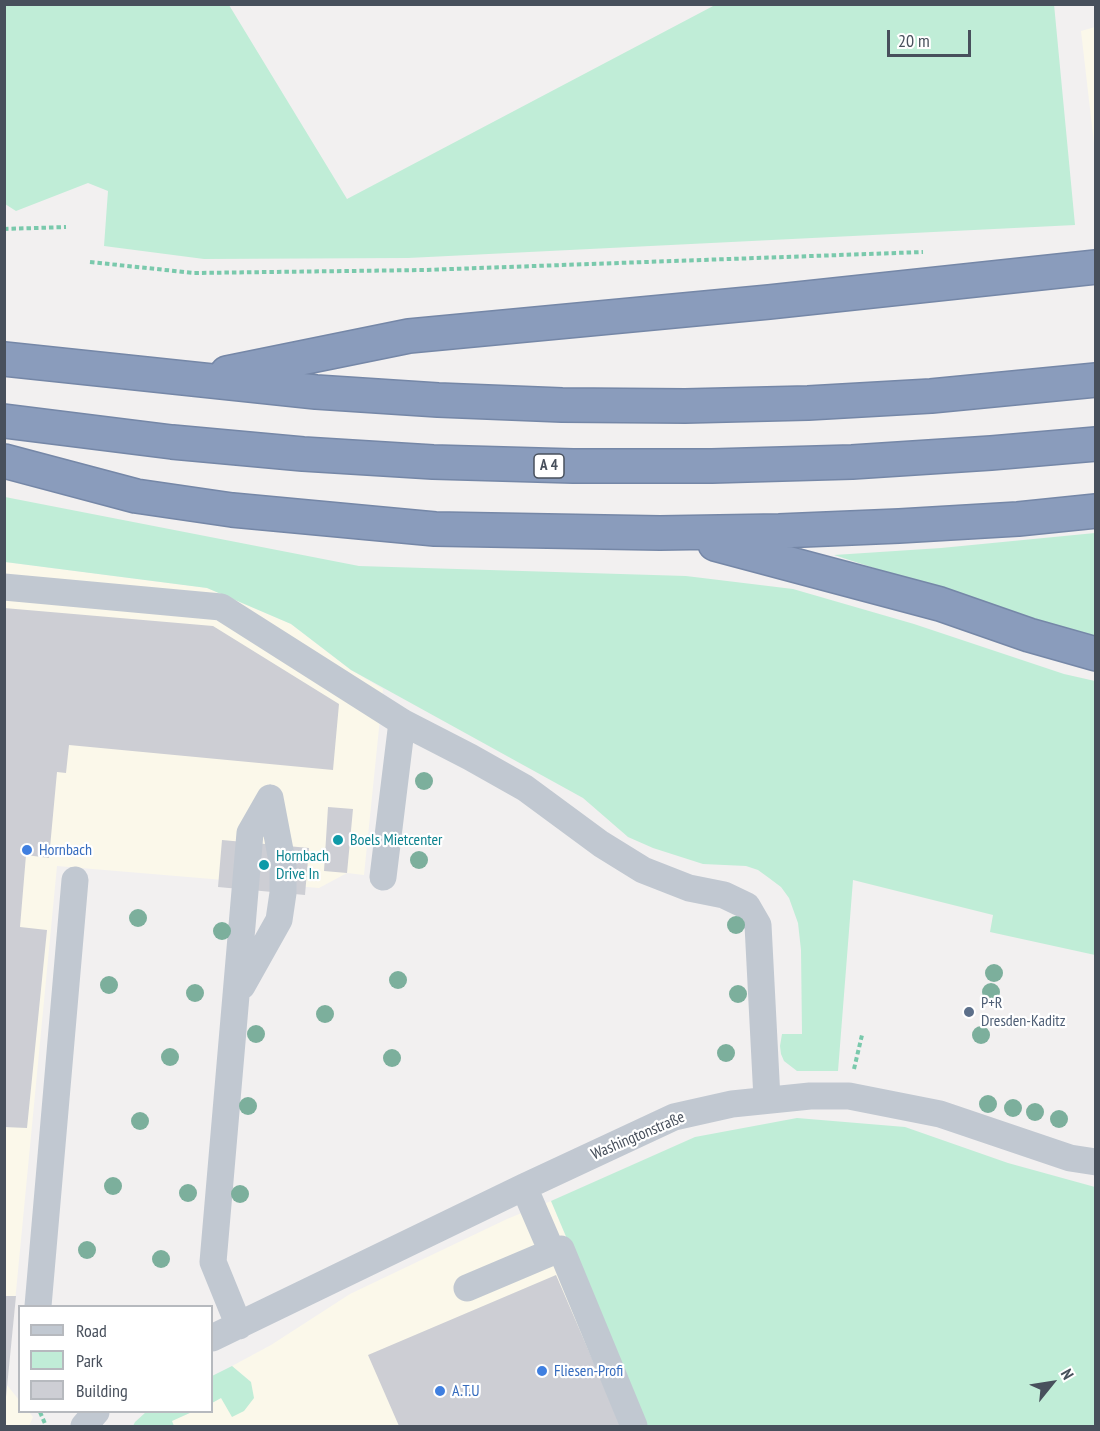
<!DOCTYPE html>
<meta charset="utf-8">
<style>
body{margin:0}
#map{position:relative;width:1100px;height:1431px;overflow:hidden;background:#f2f0f0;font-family:"PT Sans Narrow",sans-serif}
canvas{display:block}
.frame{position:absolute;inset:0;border:6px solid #48505c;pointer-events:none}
.legend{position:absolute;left:18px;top:1305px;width:195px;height:108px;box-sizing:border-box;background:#fff;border:2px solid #b6b9be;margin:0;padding:8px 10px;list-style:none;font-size:18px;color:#48505c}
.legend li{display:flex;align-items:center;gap:12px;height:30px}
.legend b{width:30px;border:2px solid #b6b9be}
.north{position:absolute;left:1022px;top:1353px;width:60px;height:60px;-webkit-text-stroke:4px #fff;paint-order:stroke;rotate:60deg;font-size:16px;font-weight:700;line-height:24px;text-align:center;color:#48505c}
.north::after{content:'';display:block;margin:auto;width:21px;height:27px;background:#48505c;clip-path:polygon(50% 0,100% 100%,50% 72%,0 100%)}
.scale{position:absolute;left:887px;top:30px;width:84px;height:27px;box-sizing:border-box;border:3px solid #48505c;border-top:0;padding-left:8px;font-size:18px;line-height:21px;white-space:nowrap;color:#48505c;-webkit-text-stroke:4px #fff;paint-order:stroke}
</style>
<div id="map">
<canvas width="1100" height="1431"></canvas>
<div class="frame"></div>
<ul class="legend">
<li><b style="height:8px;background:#c1c8d1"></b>Road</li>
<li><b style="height:16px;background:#c0edd7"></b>Park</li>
<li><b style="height:16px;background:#cdced4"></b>Building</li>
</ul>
<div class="north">N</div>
<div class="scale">20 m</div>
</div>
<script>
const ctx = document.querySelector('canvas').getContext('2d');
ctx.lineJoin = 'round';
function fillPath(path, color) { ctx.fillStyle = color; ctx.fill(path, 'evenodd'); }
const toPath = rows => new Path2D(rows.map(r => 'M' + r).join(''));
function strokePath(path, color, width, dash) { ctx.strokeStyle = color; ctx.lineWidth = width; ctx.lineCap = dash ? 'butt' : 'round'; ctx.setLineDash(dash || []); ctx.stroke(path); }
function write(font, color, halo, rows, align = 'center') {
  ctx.font = font + ' "PT Sans Narrow",sans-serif'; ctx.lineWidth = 4.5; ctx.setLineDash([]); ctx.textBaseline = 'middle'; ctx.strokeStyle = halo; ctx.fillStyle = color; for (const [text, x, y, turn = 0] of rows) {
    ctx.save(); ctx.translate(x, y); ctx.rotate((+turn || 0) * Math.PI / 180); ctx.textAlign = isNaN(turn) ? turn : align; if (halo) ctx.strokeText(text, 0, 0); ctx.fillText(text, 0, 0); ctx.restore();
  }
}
const commercial = toPath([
 [1095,27,1096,27,1095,152,1081,31],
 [5,562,207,588,291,624,351,670,383,689,364,875,347,873,319,888,57,866,7,1385,19,1400,20,1412,29,1412,33,1417,29,1426,5,1426],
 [551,1201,646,1426,174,1426,171,1421,192,1412,212,1412,212,1403,251,1382,232,1366,271,1345,350,1294,507,1219]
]);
const green = toPath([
 [1054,4,1075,225,408,258,204,259,104,246,108,191,88,183,16,211,5,204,5,5,229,5,347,199,715,5],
 [5,497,359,566,686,576,793,589,914,624,1064,674,1095,681,1095,955,990,932,993,915,853,880,838,1071,797,1071,784,1061,781,1054,780,1046,782,1034,802,1034,801,950,798,923,789,898,781,887,769,878,758,870,746,866,703,864,653,848,628,837,583,798,351,670,291,624,207,588,5,562],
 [1095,533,1095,637,1070,632,834,555,941,548],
 [797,1118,905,1127,1008,1163,1095,1187,1095,1426,646,1426,551,1201,695,1137],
 [232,1366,251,1382,254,1398,244,1411,232,1417,221,1398,212,1403,212,1376],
 [146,1412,192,1412,172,1421,174,1426,133,1426,135,1422]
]);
const building = toPath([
 [4,608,213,626,339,704,333,770,69,745,66,773,57,772,49,858,26,855,20,927,47,930,27,1128,4,1127],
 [328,807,353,809,347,873,324,871],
 [222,840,309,848,305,895,218,887],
 [556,1275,621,1426,399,1426,368,1355],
 [4,1296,16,1296,6,1397,4,1396]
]);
const path = toPath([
 [4,229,66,227],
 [90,262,194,273,424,270,923,252],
 [854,1069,862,1035],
 [40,1412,46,1426]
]);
const minor = toPath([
 [4,587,221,607,402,722,470,757,525,788,601,844,643,870,689,888,724,895,747,906,758,925,767,1099],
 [383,877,402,722],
 [242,986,279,920,283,893,283,866,270,798],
 [552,1252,561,1249,634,1426],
 [467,1288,552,1252,524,1187],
 [38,1306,75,880],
 [239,1326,213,1262,250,833,270,798],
 [212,1338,524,1187,674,1117,732,1104,810,1096,849,1096,940,1114,1070,1158,1096,1162],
 [84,1426,96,1412]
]);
const highway = toPath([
 [4,359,316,392,438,400,562,405,685,406,808,403,931,396,1096,380],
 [227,373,409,336,769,302,1096,267],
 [4,421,172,442,303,454,433,462,573,466,712,466,852,462,991,453,1096,444],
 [4,461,136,496,232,510,435,529,660,533,779,531,899,526,1018,519,1096,511],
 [715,544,940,604,1029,635,1096,654]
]);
const trees = [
 [424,781],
 [419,860],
 [138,918],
 [736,925],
 [222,931],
 [994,973],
 [398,980],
 [109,985],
 [991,992],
 [195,993],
 [738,994],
 [325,1014],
 [256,1034],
 [981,1035],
 [726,1053],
 [170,1057],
 [392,1058],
 [988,1104],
 [248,1106],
 [1013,1108],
 [1035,1112],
 [1059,1119],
 [140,1121],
 [113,1186],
 [188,1193],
 [240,1194],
 [87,1250],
 [161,1259]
];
const markers = [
 [338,840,6,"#0f9aa8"],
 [27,850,6,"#3f7fe0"],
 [264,865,6,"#0f9aa8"],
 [969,1012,6,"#5c6f8a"],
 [542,1371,6,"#3f7fe0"],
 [440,1391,6,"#3f7fe0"]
];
const shields = [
 [549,466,30]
];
const shieldNames = [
 ["A 4",549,466]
];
const cultureNames = [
 ["Boels Mietcenter",350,840],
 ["Hornbach",276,856],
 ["Drive In",276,874]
];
const shopNames = [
 ["Hornbach",39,850],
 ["Fliesen-Profi",554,1371],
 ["A.T.U",452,1391]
];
const serviceNames = [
 ["P+R",981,1003],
 ["Dresden-Kaditz",981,1021]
];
const streetNames = [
 ["Washingtonstraße",638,1136,-23]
];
fillPath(commercial, '#fbf8ea');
fillPath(green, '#c0edd7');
fillPath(building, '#cdced4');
strokePath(highway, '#7587a7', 36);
strokePath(path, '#7ac9ac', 4, [4.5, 3]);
strokePath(minor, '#c1c8d1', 27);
strokePath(highway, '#8a9cbc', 33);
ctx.fillStyle = '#7caf9c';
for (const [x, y] of trees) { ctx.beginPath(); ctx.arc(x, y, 9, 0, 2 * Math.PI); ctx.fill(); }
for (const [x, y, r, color] of markers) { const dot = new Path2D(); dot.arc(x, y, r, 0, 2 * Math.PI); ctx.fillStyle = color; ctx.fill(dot); strokePath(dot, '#fff', 2); }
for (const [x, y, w] of shields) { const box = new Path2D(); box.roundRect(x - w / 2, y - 12, w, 24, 4.5); ctx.fillStyle = '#fff'; ctx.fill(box); strokePath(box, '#48505c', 1.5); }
write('bold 15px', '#48505c', null, shieldNames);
write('16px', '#0d838f', '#fff', cultureNames, 'left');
write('16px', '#366cbe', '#fff', shopNames, 'left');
write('16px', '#4e5e75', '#fff', serviceNames, 'left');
write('16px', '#48505c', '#fff', streetNames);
</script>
